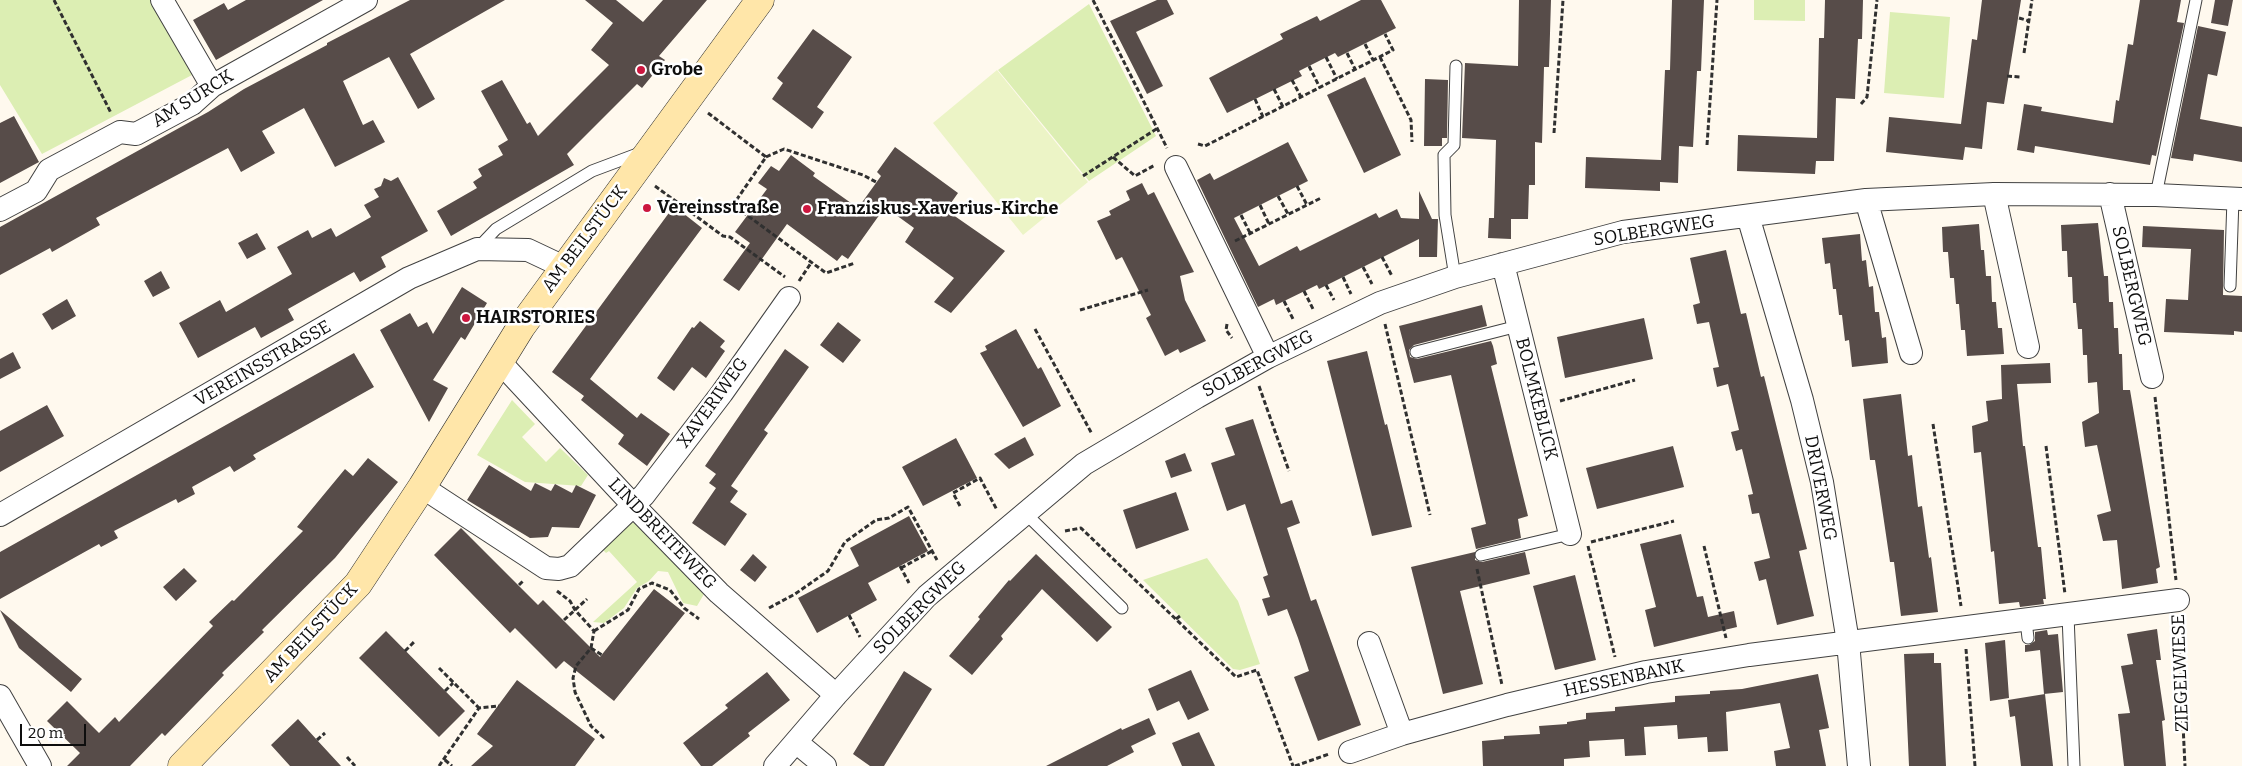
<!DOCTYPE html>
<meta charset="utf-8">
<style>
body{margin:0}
#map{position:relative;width:2242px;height:766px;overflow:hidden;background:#fff9ee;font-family:Bitter,serif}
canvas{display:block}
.scale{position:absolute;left:20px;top:724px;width:66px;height:22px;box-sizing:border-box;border:2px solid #0e0e0e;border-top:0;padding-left:6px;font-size:15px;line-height:18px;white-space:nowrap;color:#0e0e0e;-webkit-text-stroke:4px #fff;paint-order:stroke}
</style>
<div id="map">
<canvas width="2242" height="766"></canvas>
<div class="scale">20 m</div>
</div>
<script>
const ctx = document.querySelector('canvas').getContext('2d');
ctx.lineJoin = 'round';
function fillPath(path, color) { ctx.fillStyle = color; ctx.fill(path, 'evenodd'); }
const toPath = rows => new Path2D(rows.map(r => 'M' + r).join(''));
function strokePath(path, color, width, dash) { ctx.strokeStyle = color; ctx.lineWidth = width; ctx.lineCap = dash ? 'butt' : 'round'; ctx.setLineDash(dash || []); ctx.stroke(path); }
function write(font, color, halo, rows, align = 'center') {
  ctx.font = font + ' Bitter,serif'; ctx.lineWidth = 5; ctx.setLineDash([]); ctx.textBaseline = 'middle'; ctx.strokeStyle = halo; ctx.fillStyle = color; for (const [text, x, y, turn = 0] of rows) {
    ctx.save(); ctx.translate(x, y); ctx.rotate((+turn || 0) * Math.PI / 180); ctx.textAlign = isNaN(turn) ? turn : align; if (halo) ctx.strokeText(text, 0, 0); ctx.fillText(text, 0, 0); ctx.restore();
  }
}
const green = toPath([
 [0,0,155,0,192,75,42,154,0,85],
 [1754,0,1805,0,1805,21,1754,20],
 [1089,4,1156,136,1089,181,998,70],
 [1890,12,1950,17,1944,98,1884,93],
 [512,400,535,424,522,437,546,462,560,448,588,475,581,486,525,482,477,455],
 [631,523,635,523,704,594,697,606,683,603,668,572,658,571,649,581,637,588,624,608,604,623,593,622,637,582,609,551,606,553,602,549],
 [1207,558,1238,601,1260,664,1240,670,1233,669,1143,580]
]);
const pitch = toPath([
 [997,70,1088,182,1023,235,933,123]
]);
const building = toPath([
 [246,0,323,0,216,60,193,20,224,3,228,10],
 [410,0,505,0,410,54,435,99,418,109,389,57,343,81,363,125,373,120,385,142,335,167,304,108,262,131,275,153,241,172,228,148,96,218,100,225,52,252,50,248,0,275,0,227,208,112,244,89,327,45,327,43],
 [585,0,616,0,643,22,663,0,707,0,659,56,665,60,642,88,637,84,567,154,574,165,451,236,437,211,477,188,473,182,482,176,478,169,503,155,498,146,508,140,481,91,502,80,527,124,530,122,538,136,609,65,591,50,613,23],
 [1157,0,1167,0,1174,14,1136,32,1163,86,1147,94,1110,21],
 [1361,0,1381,0,1396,28,1338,57,1335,53,1299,71,1302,76,1227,113,1209,78,1283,39,1280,34,1317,16,1320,21],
 [1519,0,1551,0,1549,67,1544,67,1542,143,1535,142,1535,185,1529,185,1528,219,1511,219,1511,239,1488,238,1489,218,1494,218,1496,140,1462,138,1465,63,1518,66],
 [1672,0,1704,0,1701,71,1697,71,1693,147,1679,146,1678,183,1660,182,1660,191,1585,188,1586,157,1661,160,1665,70,1670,70],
 [1825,0,1863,0,1862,39,1858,39,1855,99,1836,98,1834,161,1816,161,1815,174,1737,171,1738,135,1817,138,1819,38,1824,38],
 [1982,0,2021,0,2004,104,1987,102,1982,149,1965,147,1963,160,1886,152,1889,117,1961,124,1972,39,1977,40],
 [2140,0,2181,0,2177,22,2184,23,2156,156,2152,155,2150,165,2035,146,2034,153,2017,150,2024,104,2042,107,2041,111,2113,123,2116,100,2119,101,2128,44,2133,45],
 [2215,0,2233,0,2228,26,2211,23],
 [2198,26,2226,32,2217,76,2208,74,2200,119,2242,127,2242,162,2194,154,2193,161,2171,158],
 [813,29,852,57,817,107,824,112,812,129,772,99,783,83,777,78],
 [1365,77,1401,155,1364,173,1327,95],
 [1425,79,1448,80,1447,138,1442,138,1442,146,1424,146],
 [14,116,39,162,0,183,0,123],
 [1288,142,1308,181,1234,218,1259,266,1297,246,1300,251,1376,213,1379,218,1397,209,1401,218,1419,219,1419,191,1432,219,1438,219,1437,257,1419,257,1419,239,1319,289,1317,285,1276,305,1274,299,1258,307,1197,180,1210,173,1214,180],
 [895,147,958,193,946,210,1005,251,951,313,934,302,954,278,905,242,914,228,885,207,848,259,842,255,837,261,787,224,739,291,723,280,750,243,735,232,767,189,758,183,771,166,779,171,791,155,815,173,813,176,858,208,881,176,877,172],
 [398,177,428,231,381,257,386,267,360,282,354,272,288,309,294,320,261,338,255,327,198,358,179,323,220,300,226,312,292,274,277,247,308,230,312,238,331,228,336,237,371,217,364,205,379,197,374,189,381,186,384,178,391,181],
 [1142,183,1148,195,1154,192,1194,272,1180,276,1185,300,1206,341,1180,353,1178,349,1165,356,1146,318,1151,315,1122,257,1116,260,1097,221,1111,215,1109,211,1130,200,1126,191],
 [674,206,702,228,590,379,637,418,641,413,670,434,647,466,618,444,624,435,581,400,584,396,552,372],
 [2098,223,2104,276,2108,276,2109,302,2113,302,2114,328,2118,328,2119,354,2122,354,2123,390,2130,390,2160,567,2156,569,2158,583,2122,589,2117,540,2103,541,2097,515,2111,511,2097,445,2085,447,2082,422,2099,413,2097,382,2088,383,2087,355,2083,355,2082,329,2078,329,2076,303,2073,303,2072,277,2068,277,2067,251,2062,251,2061,225],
 [1979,224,1981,250,1984,250,1986,276,1991,276,1992,302,1996,302,1998,328,2002,328,2004,354,1967,356,1965,330,1961,330,1959,304,1956,304,1954,278,1950,278,1948,252,1943,252,1942,227],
 [2143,226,2224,230,2223,295,2242,296,2242,332,2234,331,2234,335,2164,332,2166,299,2188,300,2191,249,2142,247],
 [257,233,266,249,247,259,238,243],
 [1860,234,1862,261,1866,260,1869,287,1873,286,1875,312,1879,312,1882,338,1886,337,1888,363,1852,367,1849,340,1845,341,1842,315,1839,315,1836,289,1833,289,1830,263,1825,264,1822,238],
 [1726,250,1741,314,1746,313,1761,377,1764,376,1807,549,1799,551,1814,616,1777,625,1766,579,1759,581,1754,562,1770,558,1759,513,1752,514,1748,495,1753,494,1742,449,1736,451,1731,432,1739,430,1728,384,1717,387,1713,368,1719,367,1709,322,1697,324,1693,305,1700,303,1690,258],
 [161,271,170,288,153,297,144,281],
 [462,287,487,303,465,340,461,337,433,380,448,388,429,422,380,330,410,313,418,327,427,322,433,334],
 [67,299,76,316,52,330,42,314],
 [1482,305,1487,326,1414,345,1409,350,1410,357,1417,359,1491,341,1493,346,1497,364,1491,366,1528,516,1518,519,1521,538,1476,549,1471,528,1486,524,1451,375,1414,383,1399,326],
 [1644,318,1653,359,1565,378,1557,337],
 [700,321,725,341,720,347,725,351,706,378,692,367,674,391,657,378,692,327,694,328],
 [838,322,861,340,843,363,820,345],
 [1016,329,1038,369,1041,367,1061,406,1023,427,980,353,987,350,985,346],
 [785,349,809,367,764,430,768,433,731,486,738,491,730,502,747,514,725,546,692,523,716,488,709,483,716,474,705,466],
 [1367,351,1385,425,1387,424,1412,527,1372,536,1327,361],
 [13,352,21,368,0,379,0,359],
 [354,353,374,387,253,455,256,459,234,472,230,466,192,487,195,494,178,503,176,499,114,531,118,538,101,547,99,544,0,599,0,552],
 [2050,363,2051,383,2017,384,2023,446,2025,446,2038,547,2041,547,2046,599,2043,599,2044,604,2020,607,2019,602,1999,604,1994,551,1991,552,1981,452,1974,453,1972,426,1988,421,1986,401,2002,399,2001,365],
 [1901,394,1908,456,1912,455,1918,507,1922,506,1929,558,1931,557,1938,612,1901,616,1894,562,1890,562,1875,460,1870,460,1863,399],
 [47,405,64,436,0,472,0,431],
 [1253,419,1281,504,1292,500,1300,523,1287,528,1311,601,1316,599,1361,725,1318,741,1294,677,1309,671,1298,638,1287,609,1268,616,1262,599,1270,597,1263,577,1268,575,1245,504,1227,511,1211,463,1235,455,1225,428],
 [1025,437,1034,455,1009,469,994,454],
 [956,438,977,478,923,506,902,467],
 [1673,446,1684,487,1597,509,1586,468],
 [1185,453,1192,471,1171,478,1165,461],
 [368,458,398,482,335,558,262,630,264,632,222,673,224,675,165,736,162,733,130,766,67,766,80,753,47,721,67,701,99,733,115,717,119,722,213,626,209,622,232,600,234,601,303,531,297,527,345,469,353,476],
 [489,465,531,491,535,483,551,491,555,484,572,493,576,485,596,495,579,528,552,527,548,537,530,538,467,500],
 [1176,492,1189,530,1136,549,1123,510],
 [909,516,928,551,868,583,877,600,817,633,798,598,859,566,850,548],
 [461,528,538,605,543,600,600,657,654,589,685,613,614,701,564,661,556,669,515,628,510,633,434,555],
 [1681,534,1697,597,1703,596,1708,617,1734,611,1737,627,1654,647,1645,610,1656,607,1640,544],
 [1475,552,1475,560,1482,562,1525,552,1530,574,1460,591,1483,684,1443,694,1411,567],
 [753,554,767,567,755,582,740,570],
 [1036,554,1112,627,1097,642,1042,589,1001,636,1003,639,972,675,949,656,980,619,978,617,1009,580,1010,581],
 [184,568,197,581,176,601,163,587],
 [1575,575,1596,660,1555,670,1533,586],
 [0,610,82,679,71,692,19,648],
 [2157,629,2161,660,2156,660,2165,720,2162,721,2166,766,2124,766,2118,714,2130,713,2121,666,2133,664,2127,634],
 [2047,630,2048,635,2058,634,2063,692,2044,694,2040,650,2025,652,2025,645,2029,645,2035,641,2035,632],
 [386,631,465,711,439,737,359,658],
 [2005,640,2009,698,1990,701,1985,643],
 [1934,653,1934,663,1941,663,1946,766,1909,766,1904,654],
 [1191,670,1209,710,1188,720,1179,701,1157,711,1148,689],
 [904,671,932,689,884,766,870,766,853,754],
 [767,672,790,700,748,733,750,736,712,766,701,766,683,743,728,708,725,705],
 [1818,674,1829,728,1819,730,1826,766,1776,766,1774,751,1790,748,1780,703,1726,712,1728,751,1708,752,1707,737,1678,739,1677,725,1644,727,1646,755,1625,756,1624,739,1589,741,1590,757,1564,759,1564,766,1483,766,1482,741,1504,739,1504,736,1540,734,1539,726,1567,724,1567,722,1586,719,1586,713,1615,711,1615,707,1675,702,1675,696,1710,694,1710,691,1742,689],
 [517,680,595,739,575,766,471,766,493,746,477,734],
 [2045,694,2053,766,2021,766,2015,716,2010,717,2008,700],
 [1149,718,1156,734,1131,746,1134,752,1107,766,1046,766,1121,728,1122,730],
 [298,719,317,740,341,766,290,766,271,745],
 [1199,732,1215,766,1182,766,1172,743]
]);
const path = toPath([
 [54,0,111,113],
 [1093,0,1167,148],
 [2019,18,2029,21],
 [1365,44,1373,60],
 [1347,53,1355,69],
 [2024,53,2032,0],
 [1326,57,1337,79],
 [1380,57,1411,120,1412,142],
 [1309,66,1320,88],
 [2007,76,2020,77],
 [1292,80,1301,97],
 [1274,89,1283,107],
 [1255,99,1263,117],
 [1861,104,1867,97,1877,0],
 [708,113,766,157,733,205,826,273,855,263],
 [1554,133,1563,0],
 [1198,144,1205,146,1393,50,1385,34],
 [1707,145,1717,0],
 [766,157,784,149,863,175,876,182],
 [1113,157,1135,176,1155,165],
 [1083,176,1158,128],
 [655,186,723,236,730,237,785,277],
 [1297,186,1307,205],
 [1278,196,1288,214],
 [1260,205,1269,224],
 [1241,215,1250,233],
 [1235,241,1321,198],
 [1382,257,1392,276],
 [1363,267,1372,284],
 [1343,277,1351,294],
 [799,281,811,263],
 [1326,285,1334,300],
 [1304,291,1314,311],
 [1284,301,1294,321],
 [1080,310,1148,290],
 [1227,324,1226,330,1232,338],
 [1385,324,1430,515],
 [1035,329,1092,434],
 [1259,386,1289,471],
 [2155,397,2176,580],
 [1560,401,1635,380],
 [1933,424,1961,606],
 [2046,446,2065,594],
 [960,506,953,493,980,478,997,510],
 [1065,531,1081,528,1236,677,1257,670,1293,766],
 [1591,542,1674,521],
 [1588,546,1615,657],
 [1704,546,1726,638],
 [900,566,909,583],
 [901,568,932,551],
 [1477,569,1502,685],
 [519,585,524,580],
 [557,591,570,601,575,610,594,631,591,648,576,666,573,678,575,692,591,726,605,739],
 [769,608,795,594,828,571,845,542,876,520,889,518,908,507,937,560],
 [849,615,860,637],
 [1176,619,1180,616],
 [564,620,587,599],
 [2178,621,2185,766],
 [594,631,628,610,639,589,652,583,670,590,684,608,699,619],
 [591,648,602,655],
 [1966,649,1975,766],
 [405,651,414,642],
 [439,668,479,708],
 [445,691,453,683],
 [317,740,325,733],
 [347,757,355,766],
 [445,760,452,766],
 [439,766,479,708,499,706],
 [1295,766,1329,754]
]);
const lane = toPath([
 [2156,195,2196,0],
 [478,248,496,229,592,171,640,153],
 [1455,277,1445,215,1444,155,1454,145,1456,66],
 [2230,286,2233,199],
 [1416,352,1518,326],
 [1024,512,1122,608],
 [1481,555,1570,534],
 [2068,615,2074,766],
 [2026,621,2028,638]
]);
const street = toPath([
 [162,0,212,86],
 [1176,167,1268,357],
 [1994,194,2028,347],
 [2110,194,2152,377],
 [1866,200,1911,353],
 [0,210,36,191,49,170,120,132,136,134,192,104,212,86,366,0],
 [1748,216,1802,400,1822,482,1848,642,1859,766],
 [1503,264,1570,534],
 [499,361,633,505,719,593,836,695],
 [422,487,546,568,559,569,570,566,644,495,722,393,789,298],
 [0,515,409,278,477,249,528,250,564,267],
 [1369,643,1402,734],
 [0,696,40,766],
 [796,742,825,766],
 [1350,752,1402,734,1507,705,1646,672,1749,655,2178,600],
 [775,766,836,695,927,596,1084,464,1197,397,1268,357,1380,303,1455,277,1623,232,1866,200,1994,194,2156,195,2242,199]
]);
const secondary = toPath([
 [182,766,358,584,422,487,521,327,760,0]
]);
const markers = [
 [641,70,5,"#cc173f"],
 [647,208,5,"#cc173f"],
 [807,209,5,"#cc173f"],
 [466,318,5,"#cc173f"]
];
const poiNames = [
 ["Grobe",651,70],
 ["Vereinsstraße",657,208],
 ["Franziskus-Xaverius-Kirche",817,209],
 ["HAIRSTORIES",476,318]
];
const streetNames = [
 ["AM SURCK",193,99,-32],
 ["SOLBERGWEG",1654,231,-9],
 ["AM BEILSTÜCK",585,239,-53],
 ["SOLBERGWEG",2131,286,77],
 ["VEREINSSTRASSE",263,364,-30],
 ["SOLBERGWEG",1258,364,-28],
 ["BOLMKEBLICK",1536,399,76],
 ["XAVERIWEG",713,403,-54],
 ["DRIVERWEG",1820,488,79],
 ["LINDBREITEWEG",662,534,46],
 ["SOLBERGWEG",920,608,-45],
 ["AM BEILSTÜCK",311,633,-47],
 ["ZIEGELWIESE",2181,673,-92],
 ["HESSENBANK",1624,679,-12]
];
fillPath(green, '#dceeb3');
fillPath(pitch, '#ecf4c6');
fillPath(building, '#574c49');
strokePath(lane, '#414141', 13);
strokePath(street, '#414141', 24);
strokePath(secondary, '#303030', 29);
strokePath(path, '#303030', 3, [5, 2.5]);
strokePath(lane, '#fff', 11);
strokePath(street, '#fff', 22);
strokePath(secondary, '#ffe6a9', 28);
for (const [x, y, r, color] of markers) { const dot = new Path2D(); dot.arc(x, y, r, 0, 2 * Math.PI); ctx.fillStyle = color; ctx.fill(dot); strokePath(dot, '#fff', 2); }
write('bold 18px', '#0e0e0e', '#fff', poiNames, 'left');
write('18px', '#0e0e0e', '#fff', streetNames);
</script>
